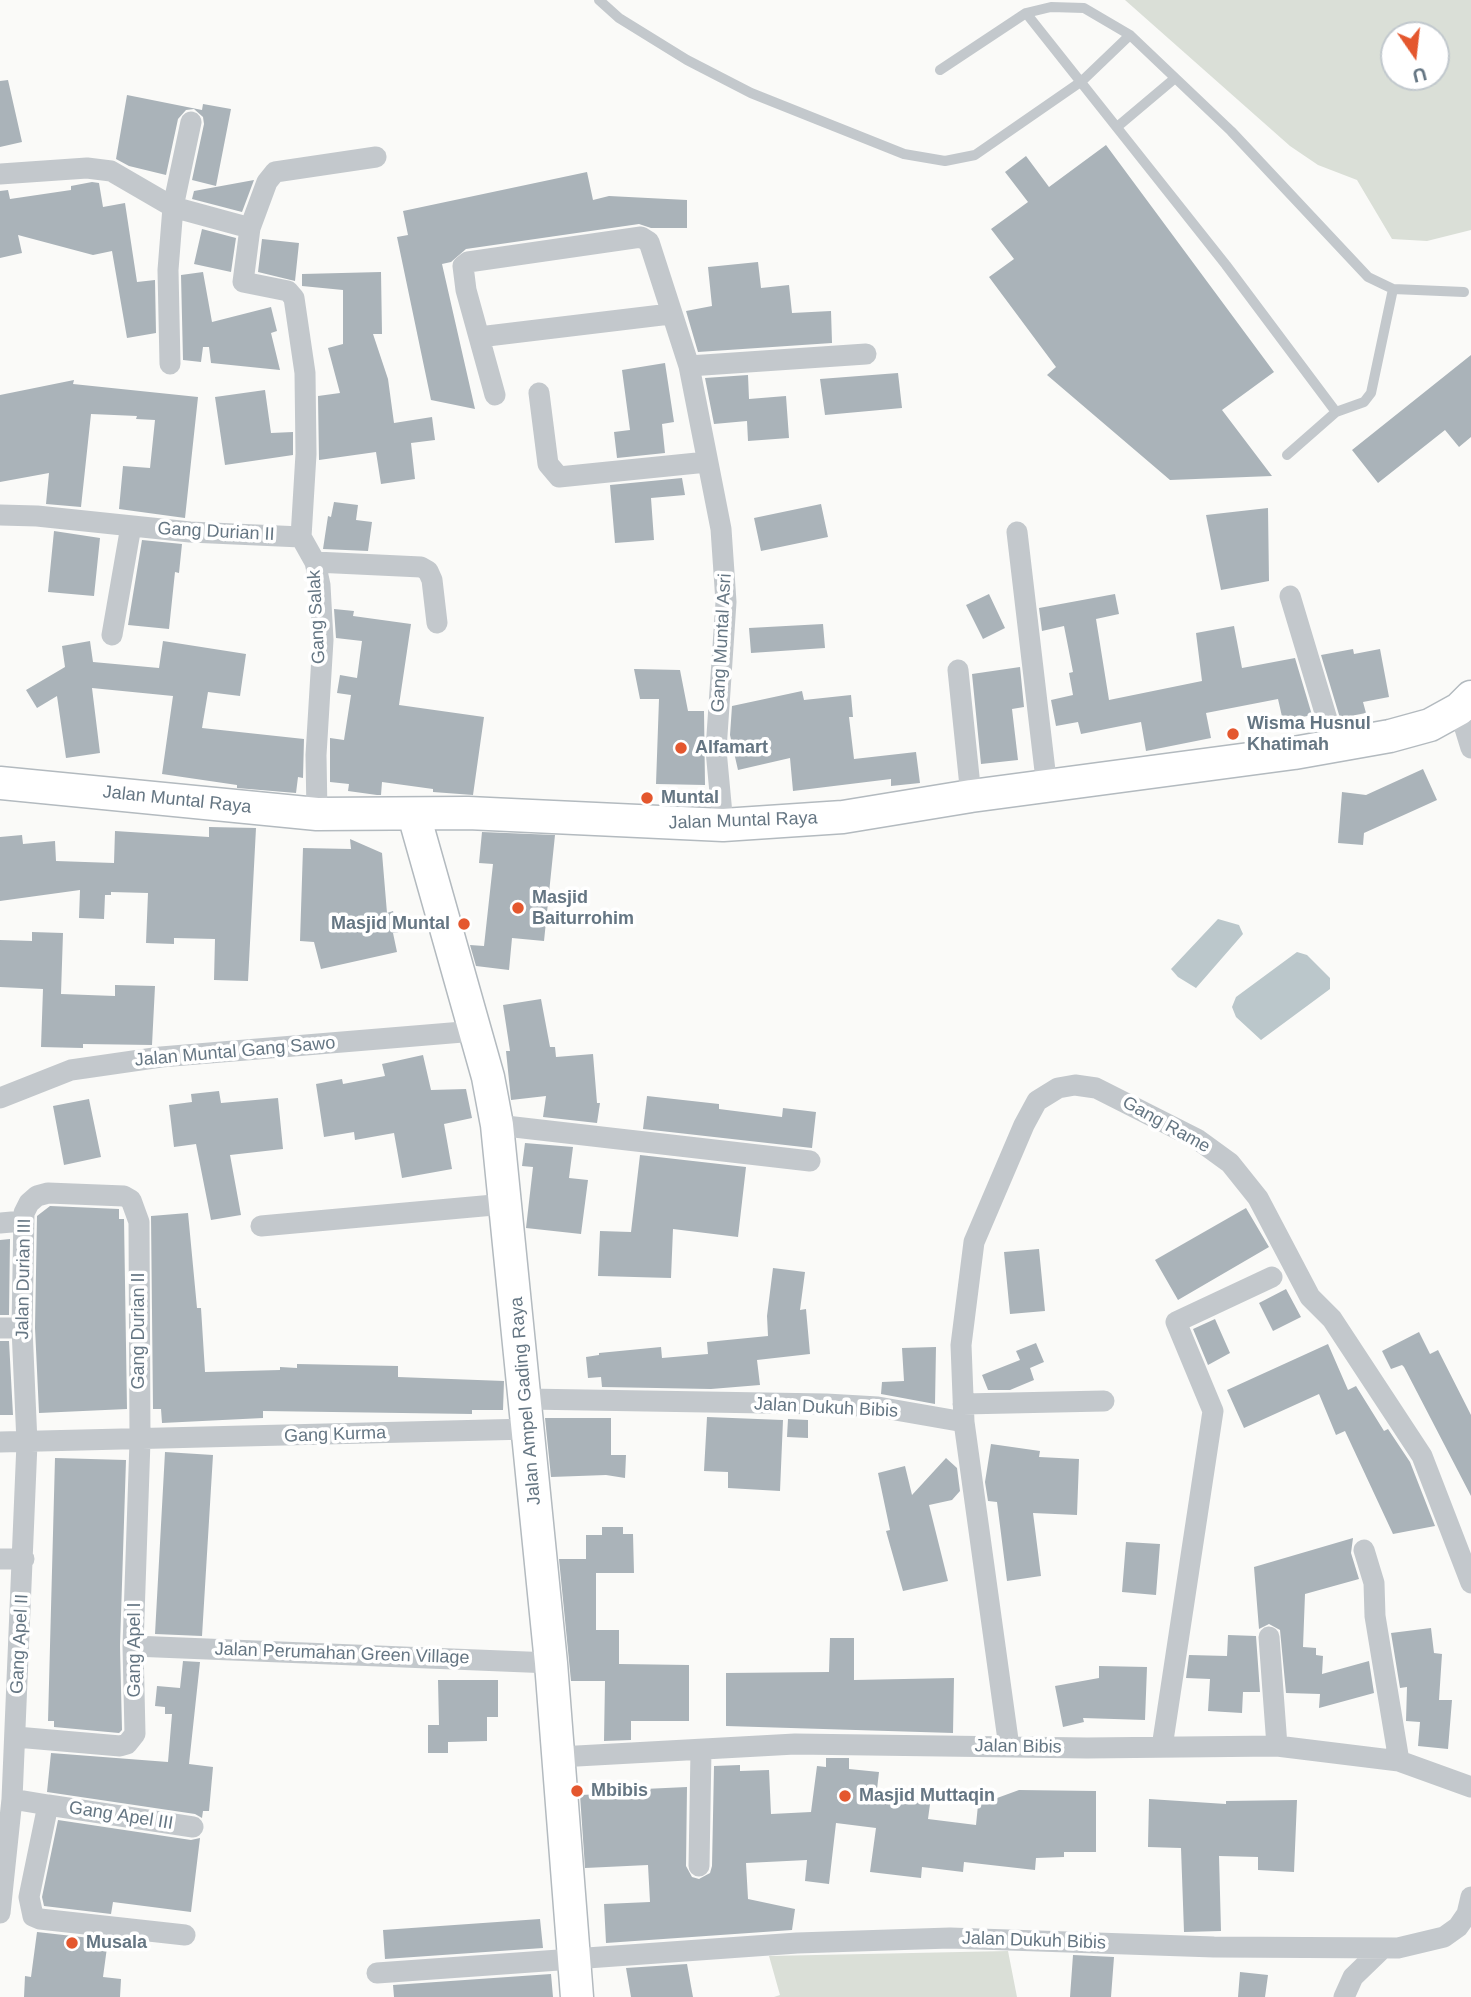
<!DOCTYPE html>
<style>
body{margin:0}
#map{position:relative;width:1471px;height:1997px;overflow:hidden;background:#fafaf8;font-family:Helvetica,sans-serif}
canvas{display:block}
.north{position:absolute;left:1380px;top:21px;width:70px;height:70px;box-sizing:border-box;background:#fff;border:2px solid #c1c8cd;border-radius:50%;rotate:166deg;font-size:19px;font-weight:700;line-height:28px;text-align:center;color:#657683}
.north::after{content:'';display:block;margin:auto;width:24px;height:32px;background:#e4572e;clip-path:polygon(50% 0,100% 100%,50% 72%,0 100%)}
</style>
<div id="map">
<canvas width="1471" height="1997"></canvas>
<div class="north">U</div>
</div>
<script>
const ctx = document.querySelector('canvas').getContext('2d');
ctx.lineJoin = 'round';
function fillPath(path, color) { ctx.fillStyle = color; ctx.fill(path, 'evenodd'); }
const toPath = rows => new Path2D(rows.map(r => 'M' + r).join(''));
function strokePath(path, color, width, dash) { ctx.strokeStyle = color; ctx.lineWidth = width; ctx.lineCap = dash ? 'butt' : 'round'; ctx.setLineDash(dash || []); ctx.stroke(path); }
function write(font, color, halo, rows, align = 'center') {
  ctx.font = font + ' Helvetica,sans-serif'; ctx.lineWidth = 7; ctx.setLineDash([]); ctx.textBaseline = 'middle'; ctx.strokeStyle = halo; ctx.fillStyle = color; for (const [text, x, y, turn = 0] of rows) {
    ctx.save(); ctx.translate(x, y); ctx.rotate((+turn || 0) * Math.PI / 180); ctx.textAlign = isNaN(turn) ? turn : align; if (halo) ctx.strokeText(text, 0, 0); ctx.fillText(text, 0, 0); ctx.restore();
  }
}
const green = toPath([
 [1125,0,1471,0,1471,230,1427,241,1392,239,1357,180,1318,165,1290,146],
 [1394,35,1436,35,1436,77,1394,77],
 [1008,1951,1017,1997,774,1997,780,1995,769,1956]
]);
const water = toPath([
 [1218,919,1239,925,1243,934,1196,988,1178,977,1171,969],
 [1297,952,1307,955,1330,978,1330,989,1261,1040,1236,1017,1232,1007,1236,997]
]);
const building = toPath([
 [8,80,22,142,0,147,0,81],
 [127,95,202,110,203,104,231,109,216,186,192,180,204,124,203,117,194,109,186,110,178,119,166,175,129,166,116,159],
 [1106,145,1274,372,1222,410,1272,476,1170,480,1047,375,1056,367,989,277,1014,259,991,229,1028,202,1005,172,1026,156,1049,187],
 [587,172,593,200,609,196,687,200,687,228,651,228,639,224,466,249,451,262,442,264,475,409,431,400,397,237,408,235,403,211],
 [254,180,242,212,192,199,194,191],
 [92,182,99,183,103,207,125,203,137,282,155,280,156,333,127,338,112,251,93,255,18,235,22,253,0,258,0,191,8,190,10,199,71,190,71,186],
 [202,229,236,238,231,272,194,264],
 [262,239,299,243,295,281,258,272],
 [758,262,761,288,789,285,792,313,831,311,832,343,698,352,686,311,712,306,708,267],
 [203,272,212,322,271,307,277,331,271,333,280,370,211,363,209,347,203,347,201,362,183,360,181,275],
 [381,272,382,334,373,334,388,379,394,423,432,417,435,440,411,443,415,479,381,484,376,452,319,460,318,396,340,393,328,348,343,344,343,290,302,286,302,274],
 [1471,355,1471,437,1459,447,1445,430,1378,483,1352,450],
 [665,363,674,422,662,424,665,453,617,458,614,432,630,430,622,370],
 [898,373,902,408,825,415,820,379],
 [748,375,749,399,786,396,789,438,748,441,747,421,714,424,705,378],
 [74,380,73,384,198,397,185,518,119,509,123,466,150,468,155,420,136,419,137,416,91,414,81,507,46,504,49,473,0,482,0,395],
 [265,390,271,433,293,432,293,455,225,465,215,397],
 [682,478,685,495,651,498,654,540,615,543,610,485],
 [334,502,358,505,356,520,372,522,368,551,323,549,328,516,331,517],
 [821,504,828,537,761,551,754,518],
 [1268,508,1269,581,1221,590,1206,515],
 [54,531,100,538,94,596,48,592],
 [142,540,182,544,179,573,175,572,169,629,128,625],
 [989,594,1005,628,983,639,966,605],
 [1115,594,1119,614,1096,619,1109,700,1202,681,1196,633,1234,626,1242,668,1295,658,1312,715,1283,721,1278,699,1206,713,1211,738,1146,751,1141,722,1081,734,1078,722,1056,726,1051,700,1073,695,1069,673,1073,672,1064,626,1042,631,1039,608],
 [334,609,354,611,353,616,411,624,399,705,484,717,473,795,433,792,433,789,382,782,381,795,377,795,348,791,349,784,330,782,330,738,344,740,351,695,337,693,340,675,357,678,362,641,336,638],
 [823,624,825,648,751,653,749,628],
 [90,641,93,662,159,668,163,641,246,654,240,696,208,692,202,728,304,739,303,778,298,777,296,793,237,788,237,785,162,774,173,696,92,688,100,753,66,758,57,696,37,708,26,690,65,667,62,646],
 [1353,649,1354,654,1380,649,1389,697,1363,702,1366,713,1340,718,1321,655],
 [1020,667,1024,707,1012,709,1018,760,981,764,972,674],
 [634,669,680,670,688,711,704,711,705,785,656,784,659,699,640,699],
 [802,691,804,700,851,695,853,717,849,717,854,759,916,752,920,783,891,786,891,779,793,791,790,758,738,770,730,735,732,706],
 [1423,769,1437,800,1364,833,1363,845,1338,843,1342,792,1366,795],
 [209,827,256,828,248,981,214,980,215,939,174,938,174,944,146,943,148,893,111,892,111,895,105,895,104,919,79,918,80,890,0,901,0,837,22,835,23,844,55,841,56,861,114,863,115,831,209,837],
 [482,832,555,835,544,941,512,938,509,970,476,966,470,945,484,946,493,864,479,863],
 [350,839,382,853,387,913,393,911,399,932,393,933,397,952,321,969,314,942,300,941,303,848,351,849],
 [32,932,63,933,61,994,115,996,115,985,155,986,152,1045,83,1044,83,1048,41,1047,43,989,0,987,0,940,32,941],
 [541,999,550,1047,555,1047,556,1057,593,1054,597,1103,600,1103,597,1123,543,1117,546,1096,511,1100,506,1051,510,1051,503,1005],
 [423,1055,431,1090,466,1089,472,1118,444,1124,452,1169,402,1178,394,1133,355,1140,354,1132,324,1137,316,1084,342,1079,343,1084,385,1076,382,1064],
 [219,1091,221,1103,278,1098,283,1149,230,1155,241,1215,211,1220,196,1144,174,1147,169,1105,192,1102,191,1094],
 [647,1096,719,1104,719,1109,782,1117,783,1108,816,1112,812,1148,643,1129],
 [89,1099,101,1157,64,1165,53,1106],
 [525,1143,573,1147,569,1178,588,1180,581,1234,526,1228,533,1167,522,1166],
 [640,1155,746,1167,738,1237,673,1229,671,1278,598,1276,600,1231,631,1232],
 [50,1206,119,1209,119,1219,124,1219,127,1409,39,1413,35,1328,37,1216],
 [1246,1208,1269,1247,1178,1300,1155,1260],
 [188,1213,197,1308,201,1308,205,1372,280,1370,280,1367,297,1368,297,1364,398,1366,398,1377,504,1381,503,1410,472,1410,472,1414,263,1411,263,1418,162,1423,161,1409,153,1409,151,1216],
 [10,1239,9,1315,0,1315,0,1240],
 [1039,1249,1045,1311,1010,1314,1004,1252],
 [773,1268,805,1272,800,1310,806,1309,810,1354,757,1360,760,1385,711,1389,602,1387,601,1377,588,1378,586,1357,599,1355,599,1353,661,1347,662,1358,708,1354,707,1342,768,1336,767,1316],
 [1286,1289,1301,1317,1273,1331,1259,1303],
 [1215,1319,1230,1353,1208,1365,1193,1329],
 [1419,1332,1430,1354,1438,1350,1471,1415,1471,1496,1404,1367,1402,1365,1391,1369,1382,1351],
 [0,1341,9,1341,13,1415,0,1415],
 [1036,1343,1044,1362,1030,1368,1034,1380,1010,1390,988,1390,982,1375,1020,1360,1016,1351],
 [1328,1344,1348,1390,1356,1386,1384,1431,1388,1429,1410,1462,1435,1526,1393,1534,1345,1431,1336,1435,1319,1394,1244,1428,1227,1390],
 [936,1347,935,1404,881,1394,882,1382,904,1381,902,1348],
 [707,1417,783,1420,780,1491,728,1488,728,1472,704,1471],
 [545,1418,611,1418,611,1455,626,1455,625,1478,606,1475,551,1477],
 [788,1419,808,1420,808,1438,787,1437],
 [991,1444,1040,1451,1039,1457,1079,1459,1077,1515,1033,1513,1041,1576,1007,1581,997,1502,988,1501,985,1482],
 [165,1452,213,1455,202,1636,155,1634],
 [55,1458,126,1460,120,1646,122,1730,119,1733,54,1727,54,1721,48,1721],
 [946,1458,957,1468,960,1491,952,1500,929,1505,948,1581,903,1591,886,1531,890,1530,878,1473,905,1466,912,1495],
 [602,1527,623,1527,623,1534,633,1534,634,1573,596,1573,596,1630,619,1630,619,1664,689,1665,689,1721,631,1721,631,1740,604,1741,605,1681,571,1681,559,1559,586,1559,586,1535,602,1535],
 [1353,1538,1351,1553,1359,1579,1305,1594,1303,1647,1316,1648,1316,1655,1323,1656,1322,1674,1369,1661,1374,1693,1319,1708,1320,1694,1286,1693,1280,1630,1269,1624,1259,1629,1254,1567],
 [1126,1542,1160,1544,1156,1595,1122,1592],
 [1431,1628,1434,1653,1442,1654,1439,1700,1452,1700,1448,1749,1418,1746,1420,1722,1406,1721,1407,1687,1400,1688,1391,1633],
 [1228,1635,1256,1636,1260,1692,1243,1692,1242,1713,1208,1711,1210,1679,1186,1678,1189,1655,1227,1656],
 [830,1638,854,1638,854,1680,954,1678,953,1733,726,1726,726,1673,829,1672],
 [183,1661,200,1662,189,1764,213,1767,209,1811,203,1811,202,1818,195,1814,47,1792,51,1753,168,1762,172,1714,165,1714,165,1707,155,1706,157,1686,180,1688],
 [1099,1666,1147,1667,1145,1720,1083,1718,1084,1722,1063,1727,1055,1686,1099,1678],
 [438,1680,498,1680,498,1717,487,1717,487,1741,448,1742,448,1753,428,1753,428,1725,439,1725],
 [826,1758,849,1758,849,1769,879,1772,876,1798,930,1804,928,1819,976,1825,978,1805,1019,1790,1096,1791,1096,1852,1064,1852,1064,1857,1036,1858,1035,1870,964,1862,963,1872,922,1867,921,1878,870,1872,876,1828,836,1823,829,1884,805,1881,807,1860,746,1863,748,1899,795,1909,792,1930,606,1943,604,1904,650,1902,648,1865,585,1868,580,1795,604,1794,604,1798,645,1796,644,1789,687,1787,686,1866,692,1877,699,1879,710,1873,712,1866,714,1766,740,1765,740,1771,769,1770,771,1814,811,1812,817,1766,826,1767],
 [1149,1799,1226,1804,1226,1801,1297,1800,1294,1872,1258,1870,1258,1857,1219,1856,1221,1931,1184,1932,1181,1848,1148,1847],
 [58,1820,191,1840,200,1838,191,1912,113,1902,111,1914,44,1906,42,1897],
 [540,1919,543,1948,385,1959,383,1930],
 [37,1932,108,1940,103,1977,121,1979,120,1997,24,1997,25,1976,31,1977],
 [1073,1955,1114,1957,1111,1997,1070,1997],
 [687,1964,693,1997,631,1997,626,1968],
 [1240,1972,1268,1975,1265,1997,1238,1997],
 [551,1974,553,1997,394,1997,393,1985]
]);
const service = toPath([
 [599,0,619,18,687,60,751,93,904,154,945,161,975,155,1082,81,1130,35],
 [1026,13,1226,265,1336,412],
 [940,70,1026,13,1051,7,1084,8,1130,35,1231,131,1368,277,1393,289,1464,292],
 [1117,127,1174,79],
 [1287,455,1336,412,1364,402,1371,393,1393,289]
]);
const minor = toPath([
 [0,174,87,168,111,171,173,207,250,228,243,282,288,291,294,298,305,373,306,454,301,537,315,562,320,585,323,640,316,755,317,814],
 [250,228,267,182,275,172,376,157],
 [479,337,670,314],
 [170,364,168,270,173,207,191,122],
 [689,366,866,354],
 [539,393,548,464,559,477,707,462],
 [495,395,466,290,463,266,468,262,641,237,649,242,689,366,721,529,726,602,716,750,723,825],
 [0,515,37,516,190,532,301,537],
 [1017,532,1047,788],
 [315,562,421,567,428,571,432,580,437,623],
 [1290,596,1335,746],
 [112,635,131,526],
 [958,670,971,796],
 [1459,709,1471,748],
 [0,1098,71,1070,161,1057,475,1031],
 [497,1125,810,1161],
 [0,1223,23,1221],
 [261,1226,505,1204],
 [0,1328,22,1328],
 [526,1399,826,1404,878,1407,964,1422],
 [963,1404,1104,1401],
 [0,1442,529,1429],
 [1364,1550,1374,1583,1375,1616,1399,1761],
 [0,1559,24,1559],
 [1269,1637,1277,1746],
 [133,1646,551,1663],
 [16,1737,120,1746,127,1744,135,1734,133,1646,140,1441,139,1222,131,1200,124,1196,48,1193,37,1196,29,1203,24,1213,22,1328,27,1443,12,1799,48,1805,29,1897,33,1916,40,1919,185,1935],
 [1009,1747,964,1422,961,1345,974,1242,1024,1125,1037,1101,1058,1088,1075,1085,1096,1088,1197,1139,1230,1163,1258,1198,1310,1297,1332,1319,1422,1456,1471,1583],
 [1162,1747,1213,1411,1176,1322,1272,1277],
 [559,1757,795,1744,1087,1748,1277,1746,1399,1761,1471,1787],
 [48,1805,193,1827],
 [699,1866,701,1750],
 [0,1913,12,1799],
 [377,1973,797,1943,950,1938,1214,1947,1398,1948,1444,1937,1458,1927,1467,1914,1471,1897],
 [1344,1997,1353,1977,1383,1948]
]);
const secondary = toPath([
 [0,783,317,814,468,813,723,825,843,817,971,796,1294,753,1390,736,1430,725,1459,709,1471,697],
 [414,815,488,1077,497,1125,551,1663,577,1997]
]);
const markers = [
 [1233,734,7,"#e4572e"],
 [681,748,7,"#e4572e"],
 [647,798,7,"#e4572e"],
 [518,908,7,"#e4572e"],
 [464,924,7,"#e4572e"],
 [577,1791,7,"#e4572e"],
 [845,1796,7,"#e4572e"],
 [72,1943,7,"#e4572e"]
];
const streetNames = [
 ["Gang Durian II",216,532,3],
 ["Gang Salak",317,617,-93],
 ["Gang Muntal Asri",722,643,-87],
 ["Jalan Muntal Raya",177,800,6],
 ["Jalan Muntal Raya",743,821,-2],
 ["Jalan Muntal Gang Sawo",235,1052,-5],
 ["Gang Rame",1166,1125,29],
 ["Jalan Durian III",24,1279,-89],
 ["Gang Durian II",139,1331,-90],
 ["Jalan Ampel Gading Raya",526,1401,-95],
 ["Jalan Dukuh Bibis",826,1408,3],
 ["Gang Kurma",335,1435,-2],
 ["Gang Apel II",20,1644,-87],
 ["Gang Apel I",135,1650,-90],
 ["Jalan Perumahan Green Village",342,1654,2],
 ["Jalan Bibis",1018,1747,1],
 ["Gang Apel III",121,1816,9],
 ["Jalan Dukuh Bibis",1034,1941,2]
];
const poiNames = [
 ["Wisma Husnul",1247,724],
 ["Khatimah",1247,745],
 ["Alfamart",695,748],
 ["Muntal",661,798],
 ["Masjid",532,898],
 ["Baiturrohim",532,919],
 ["Masjid Muntal",450,924,"right"],
 ["Mbibis",591,1791],
 ["Masjid Muttaqin",859,1796],
 ["Musala",86,1943]
];
fillPath(green, '#dadfd7');
fillPath(water, '#bbc7cb');
fillPath(building, '#aab3b9');
strokePath(secondary, '#b3babf', 35);
strokePath(service, '#c3c8cc', 10);
strokePath(minor, '#c3c8cc', 21);
strokePath(secondary, '#fff', 32);
for (const [x, y, r, color] of markers) { const dot = new Path2D(); dot.arc(x, y, r, 0, 2 * Math.PI); ctx.fillStyle = color; ctx.fill(dot); strokePath(dot, '#fff', 2.5); }
write('18px', '#657683', '#fff', streetNames);
write('bold 18px', '#657683', '#fff', poiNames, 'left');
</script>
